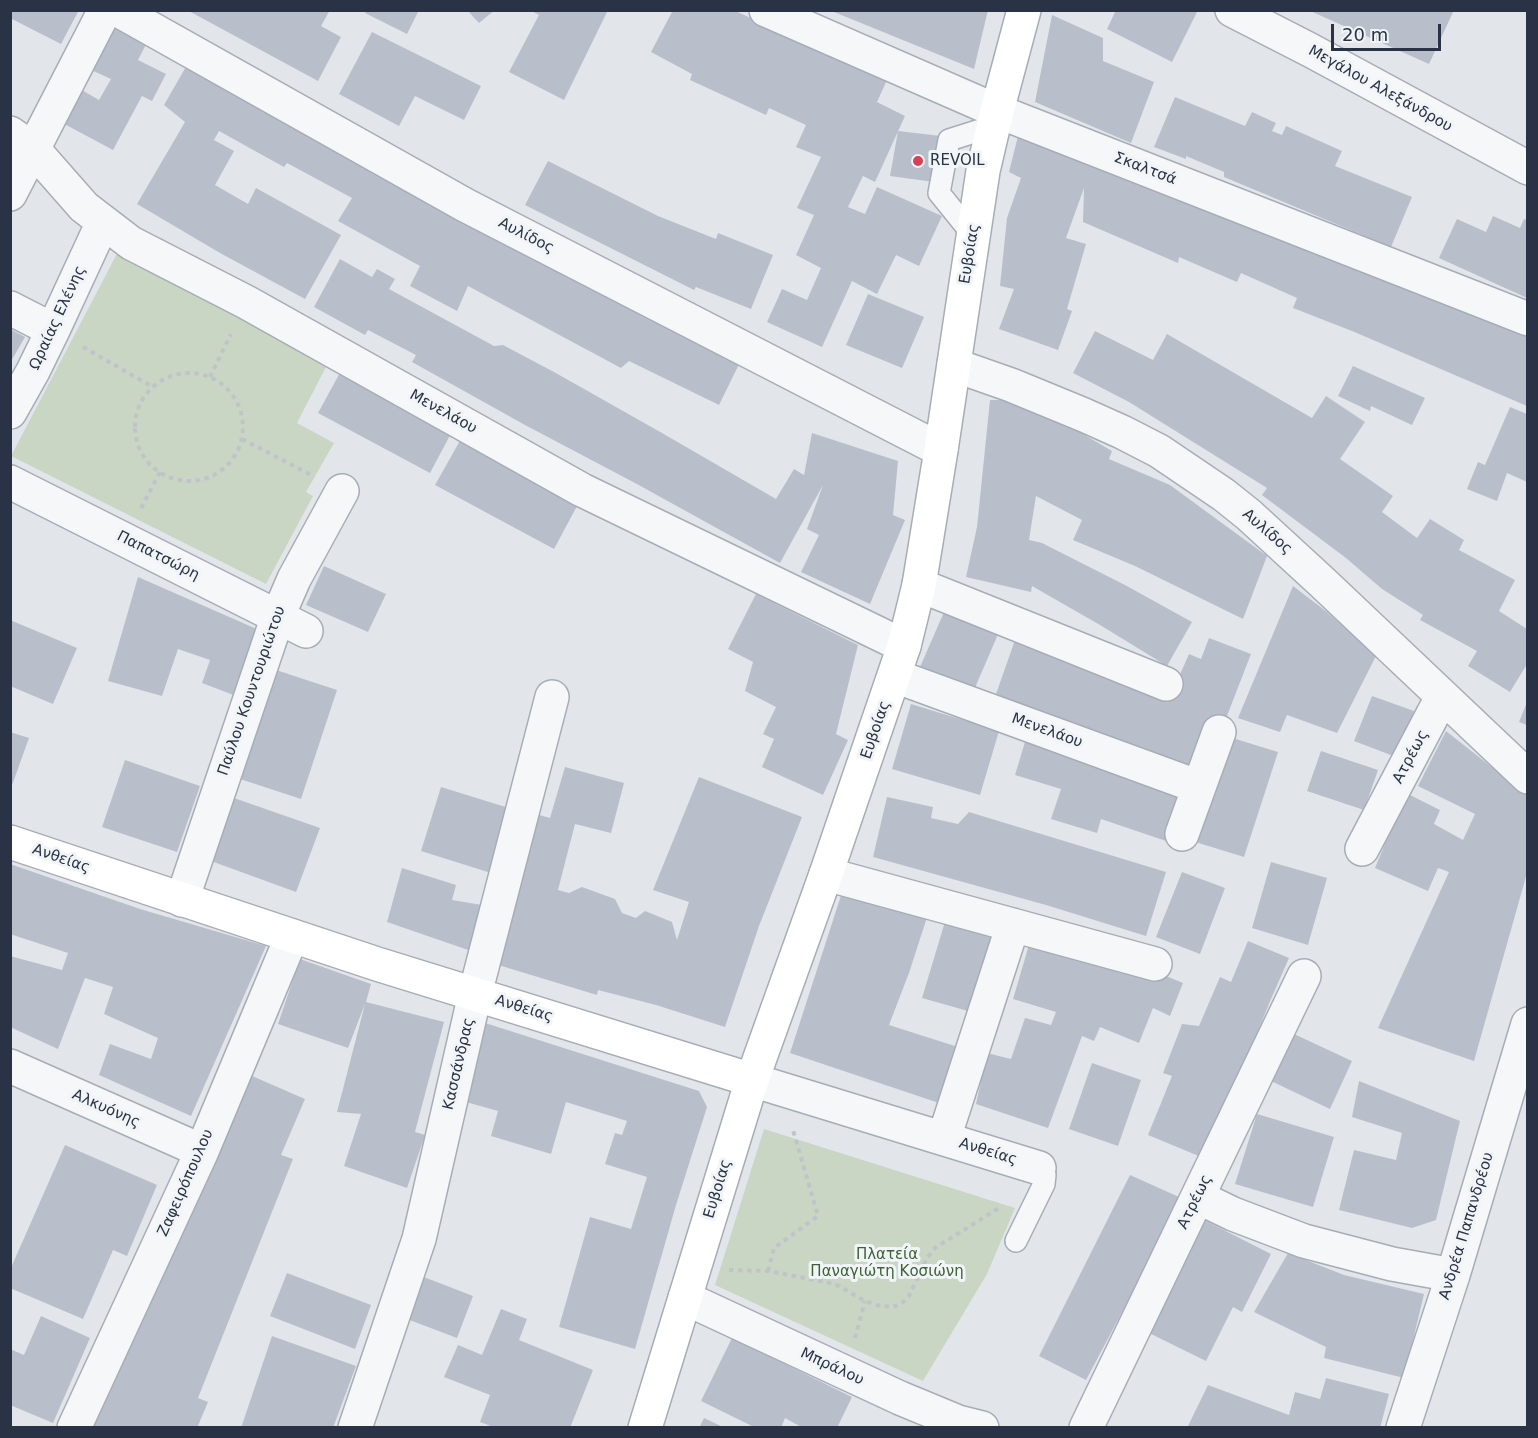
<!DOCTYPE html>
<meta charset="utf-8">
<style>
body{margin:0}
#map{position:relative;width:1538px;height:1438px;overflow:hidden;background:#e2e6eb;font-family:"DejaVu Sans",sans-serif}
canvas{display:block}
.frame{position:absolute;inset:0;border:12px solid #293345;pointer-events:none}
.scale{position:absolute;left:1331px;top:24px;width:110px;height:27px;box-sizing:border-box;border:3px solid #293345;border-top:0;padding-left:8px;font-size:18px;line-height:21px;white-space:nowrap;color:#293345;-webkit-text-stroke:4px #f2f5f8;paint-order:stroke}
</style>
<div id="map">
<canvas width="1538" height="1438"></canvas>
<div class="frame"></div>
<div class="scale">20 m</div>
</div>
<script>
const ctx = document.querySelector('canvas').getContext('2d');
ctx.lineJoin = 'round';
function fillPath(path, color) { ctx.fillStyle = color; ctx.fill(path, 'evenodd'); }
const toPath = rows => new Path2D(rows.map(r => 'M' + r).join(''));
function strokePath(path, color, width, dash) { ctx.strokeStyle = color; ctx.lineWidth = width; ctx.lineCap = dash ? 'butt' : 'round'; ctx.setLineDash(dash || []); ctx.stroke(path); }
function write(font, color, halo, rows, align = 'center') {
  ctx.font = font + ' "DejaVu Sans",sans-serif'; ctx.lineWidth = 6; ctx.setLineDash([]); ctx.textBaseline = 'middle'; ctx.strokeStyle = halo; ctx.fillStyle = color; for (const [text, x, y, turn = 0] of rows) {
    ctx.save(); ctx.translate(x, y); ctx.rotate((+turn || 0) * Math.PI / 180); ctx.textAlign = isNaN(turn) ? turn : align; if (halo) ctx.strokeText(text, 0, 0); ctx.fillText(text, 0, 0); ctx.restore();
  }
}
const green = toPath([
 [120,248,328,363,297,423,334,443,306,492,313,496,266,584,11,456],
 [764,1129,1015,1208,987,1274,923,1381,715,1285]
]);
const building = toPath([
 [10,10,79,10,61,44,10,18],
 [187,10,330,10,321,26,341,37,318,81],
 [366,10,419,10,407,34,365,13],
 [467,10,495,10,479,23],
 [530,10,608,10,564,100,509,72,539,15],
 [673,10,733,10,800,40,887,80,877,102,905,116,875,182,863,176,848,207,865,214,877,187,942,216,919,266,896,255,877,294,852,281,822,347,767,322,782,289,807,300,821,268,796,255,814,215,797,208,821,157,796,147,806,125,769,108,766,115,690,80,692,74,651,52],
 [829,10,988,10,974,69],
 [1116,10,1198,10,1172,62,1107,29],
 [1308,10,1454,10,1429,64],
 [1052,15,1103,38,1103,61,1154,82,1131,143,1035,102],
 [115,17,151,35,138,60,166,74,152,101,142,96,113,150,55,119,75,86,99,100,111,79,89,69],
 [372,32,481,86,464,120,415,96,399,126,339,94],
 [191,58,745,352,719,405,629,361,621,368,468,286,457,311,410,286,420,266,338,221,352,198,287,163,284,167,219,131,214,140,234,151,215,185,248,204,256,188,341,235,305,299,220,253,137,204,185,122,164,105],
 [1175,97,1245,126,1252,112,1276,123,1272,131,1282,135,1286,126,1342,151,1335,166,1412,197,1391,247,1224,177,1224,172,1186,156,1186,159,1154,147],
 [1021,124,1527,335,1527,406,1352,331,1293,308,1297,298,1241,273,1237,282,1179,257,1178,263,1083,222,1084,188,1066,238,1086,244,1067,309,1072,311,1058,350,999,329,1014,289,1000,286,1007,218,1021,178,1009,172],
 [898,131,941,136,934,182,890,176],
 [548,161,658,216,716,239,718,233,773,255,751,309,696,287,694,290,525,205],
 [1493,216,1520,228,1524,219,1527,220,1527,298,1439,258,1457,219,1486,232],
 [340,259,372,277,377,269,395,279,389,289,494,346,503,345,554,372,662,433,776,499,794,469,804,475,812,433,898,461,893,515,905,520,870,604,801,572,819,535,807,529,823,485,780,563,635,483,525,425,412,362,416,355,368,330,365,335,314,307],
 [868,294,924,317,902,368,846,345],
 [10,329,25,337,10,363],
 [1095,331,1153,360,1167,334,1312,418,1326,396,1365,422,1340,459,1393,496,1382,512,1417,538,1430,519,1464,540,1459,550,1515,580,1499,611,1527,629,1527,664,1510,692,1468,666,1477,651,1420,620,1423,615,1382,589,1346,558,1262,495,1267,488,1129,402,1073,373],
 [1353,366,1425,398,1412,425,1371,406,1370,411,1338,396],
 [342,369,455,426,430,473,318,413],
 [990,400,1025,400,1112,451,1109,459,1170,485,1267,556,1243,619,1135,566,1073,540,1082,520,1036,496,1029,540,1042,543,1125,585,1192,622,1167,666,1100,625,1032,586,1031,592,966,577,977,527],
 [1510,407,1527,414,1527,482,1507,473,1497,501,1467,489,1478,462,1485,465],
 [466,430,584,493,554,549,435,485],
 [324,566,386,594,368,632,306,605],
 [138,577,259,630,236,696,202,683,210,660,178,649,162,696,108,681],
 [1293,586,1327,612,1376,656,1337,733,1287,715,1280,732,1238,718],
 [756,594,858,645,836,734,848,740,823,795,762,767,774,739,763,734,776,707,745,691,753,662,728,649],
 [948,603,1002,625,974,690,920,667],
 [10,620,77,648,53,704,10,686],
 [1209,638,1251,654,1225,721,1215,715,1192,772,996,694,1015,640,1170,697,1189,654,1201,659],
 [273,669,337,690,301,799,237,778],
 [1372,696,1414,711,1396,757,1354,741],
 [1527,702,1527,725,1519,722],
 [911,704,999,731,980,795,892,769],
 [1446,731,1527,795,1527,873,1474,1061,1378,1028,1449,872,1438,868,1428,891,1375,868,1406,793,1440,810,1434,824,1463,840,1475,814,1418,786],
 [10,732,29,738,11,788,10,788],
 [1226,736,1278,752,1244,857,1192,841],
 [1025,742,1192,796,1172,843,1101,819,1097,833,1051,819,1061,789,1015,775],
 [1321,751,1378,770,1364,810,1307,791],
 [125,760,200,786,177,852,102,827],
 [565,767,624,783,611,833,575,824,558,890,569,893,582,887,615,899,622,913,636,918,645,911,672,922,677,940,689,902,653,890,699,777,802,817,759,926,725,1027,656,1005,598,990,597,995,495,964,536,814,550,818],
 [441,787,512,809,491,873,421,851],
 [887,797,933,807,931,818,958,824,969,812,1166,872,1146,936,1046,905,873,857],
 [234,798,320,828,296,892,211,861],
 [1271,862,1327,878,1308,945,1252,928],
 [10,864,140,909,266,946,191,1116,99,1075,110,1044,151,1059,158,1038,104,1014,113,987,85,978,58,1049,10,1027,10,956,62,970,68,953,10,934],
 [402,868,456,885,452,900,482,905,471,951,387,922],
 [1182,872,1225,888,1200,954,1156,937],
 [845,883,929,911,909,973,889,1025,958,1047,939,1103,790,1053],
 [947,915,1000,931,975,1013,922,998],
 [1031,938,1127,960,1183,983,1170,1016,1153,1008,1139,1043,1100,1027,1094,1041,1082,1036,1048,1128,976,1104,987,1053,1011,1059,1025,1018,1051,1025,1056,1012,1013,999],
 [1248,941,1289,958,1271,999,1206,1159,1148,1135,1172,1076,1163,1073,1182,1024,1199,1026,1220,977,1231,982],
 [300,959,371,984,366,1002,444,1022,415,1132,425,1135,407,1188,344,1166,361,1114,337,1112,365,1004,348,1048,278,1024],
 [482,1022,699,1091,707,1107,676,1205,635,1349,559,1327,590,1217,631,1229,647,1177,605,1164,615,1133,622,1135,627,1121,566,1102,551,1154,491,1136,498,1111,459,1100],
 [1294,1034,1352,1061,1330,1109,1271,1081],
 [1092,1063,1141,1080,1118,1146,1069,1129],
 [243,1072,305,1099,281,1155,293,1159,198,1398,208,1402,197,1428,91,1428],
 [1359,1081,1460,1121,1436,1220,1412,1228,1339,1210,1354,1150,1396,1160,1402,1133,1352,1117],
 [1257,1114,1334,1137,1313,1207,1235,1184],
 [65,1145,157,1185,127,1256,113,1250,83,1319,10,1288,10,1270],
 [1130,1175,1179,1197,1137,1284,1086,1380,1039,1356],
 [1204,1220,1271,1254,1242,1312,1233,1307,1206,1361,1149,1333],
 [1288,1253,1344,1275,1424,1294,1404,1378,1324,1358,1326,1347,1254,1312],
 [287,1273,371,1305,355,1349,270,1316],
 [416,1274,473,1296,457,1338,399,1316],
 [501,1309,527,1319,519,1340,593,1370,570,1428,496,1428,480,1422,490,1395,444,1377,458,1345,482,1355],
 [41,1316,90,1338,53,1423,10,1405,10,1349,24,1355],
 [272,1336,356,1366,333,1428,241,1428],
 [732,1338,852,1397,837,1428,803,1428,785,1418,781,1428,756,1428,701,1401],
 [1326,1378,1389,1394,1380,1428,1187,1428,1208,1385,1289,1415,1295,1392,1320,1399],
 [704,1418,725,1428,699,1428]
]);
const path = toPath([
 [83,347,153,387],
 '135 427a54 54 0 1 1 108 0a54 54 0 1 1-108 0Z',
 [210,377,231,334],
 [242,439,311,475],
 [141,508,160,472],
 [729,1270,768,1271,826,1282,839,1286,865,1301,877,1305,892,1307,901,1304,909,1296,927,1258,935,1248,999,1208],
 [768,1271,774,1248,818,1216,793,1130],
 [855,1338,865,1301]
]);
const service = toPath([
 [973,235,939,193,949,140,993,126],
 [1016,1241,1044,1184,1045,1175,1039,1168]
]);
const minor = toPath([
 [118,10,465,205,941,450],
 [766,10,997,111,1528,319],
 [1232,10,1310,50,1528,168],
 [10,133,33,149,84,207,131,243,246,302,582,490,904,646],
 [10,194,105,10],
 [10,308,53,330],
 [954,365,1011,385,1084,415,1122,432,1159,451,1224,495,1249,515,1323,583,1528,777],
 [10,412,33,371,53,330,103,222],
 [10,482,306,631],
 [919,585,1166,684],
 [895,676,1199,787],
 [1182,834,1219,732],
 [1362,849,1442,697],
 [826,874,1155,964],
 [182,900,278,616,294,579,342,491],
 [10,1066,202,1151],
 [752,1080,1039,1168],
 [944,1138,1013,925],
 [1198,1197,1233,1214,1304,1241,1392,1264,1453,1275],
 [685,1298,900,1398,958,1422,982,1428],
 [74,1428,202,1151,292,936],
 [355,1428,419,1239,475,994,552,697],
 [1086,1428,1304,976],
 [1403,1428,1453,1275,1528,1024]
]);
const secondary = toPath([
 [10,842,377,964,752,1080],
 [645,1428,752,1080,826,874,904,646,919,585,941,450,983,171,997,111,1024,10]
]);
const markers = [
 [918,161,6,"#d84058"]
];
const streetNames = [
 ["Μεγάλου Αλεξάνδρου",1380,89,29],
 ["Σκαλτσά",1145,169,21],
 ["Αυλίδος",526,236,27],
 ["Ευβοίας",970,254,-81],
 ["Ωραίας Ελένης",58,318,-65],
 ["Μενελάου",443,412,29],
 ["Αυλίδος",1267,532,41],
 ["Παπατσώρη",158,556,27],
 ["Παύλου Κουντουριώτου",252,691,-71],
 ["Ευβοίας",876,730,-71],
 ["Μενελάου",1047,731,20],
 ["Ατρέως",1411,757,-62],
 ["Ανθείας",61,859,19],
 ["Ανθείας",524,1009,17],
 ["Κασσάνδρας",459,1064,-77],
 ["Αλκυόνης",106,1109,24],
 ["Ανθείας",988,1152,17],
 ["Ζαφειρόπουλου",186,1183,-66],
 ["Ευβοίας",718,1189,-73],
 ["Ατρέως",1195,1202,-64],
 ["Ανδρέα Παπανδρέου",1467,1226,-73],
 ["Μπράλου",832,1367,25]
];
const poiNames = [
 ["REVOIL",930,161]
];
const parkNames = [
 ["Πλατεία",887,1255],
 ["Παναγιώτη Κοσιώνη",887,1272]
];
fillPath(green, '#c8d6c3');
fillPath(building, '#b9bfca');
strokePath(service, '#a7adb6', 24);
strokePath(minor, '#a7adb6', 36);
strokePath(secondary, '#a7adb6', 36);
strokePath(path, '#c0c4ca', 4, [4.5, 4.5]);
strokePath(service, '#f5f7f9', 21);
strokePath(minor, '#f5f7f9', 33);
strokePath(secondary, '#fff', 33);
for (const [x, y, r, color] of markers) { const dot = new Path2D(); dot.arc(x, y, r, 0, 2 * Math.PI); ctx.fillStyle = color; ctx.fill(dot); strokePath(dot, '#f2f5f8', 2); }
write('15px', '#293345', '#f2f5f8', streetNames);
write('15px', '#293345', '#f2f5f8', poiNames, 'left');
write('15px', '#3e6235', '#f2f5f8', parkNames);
</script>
